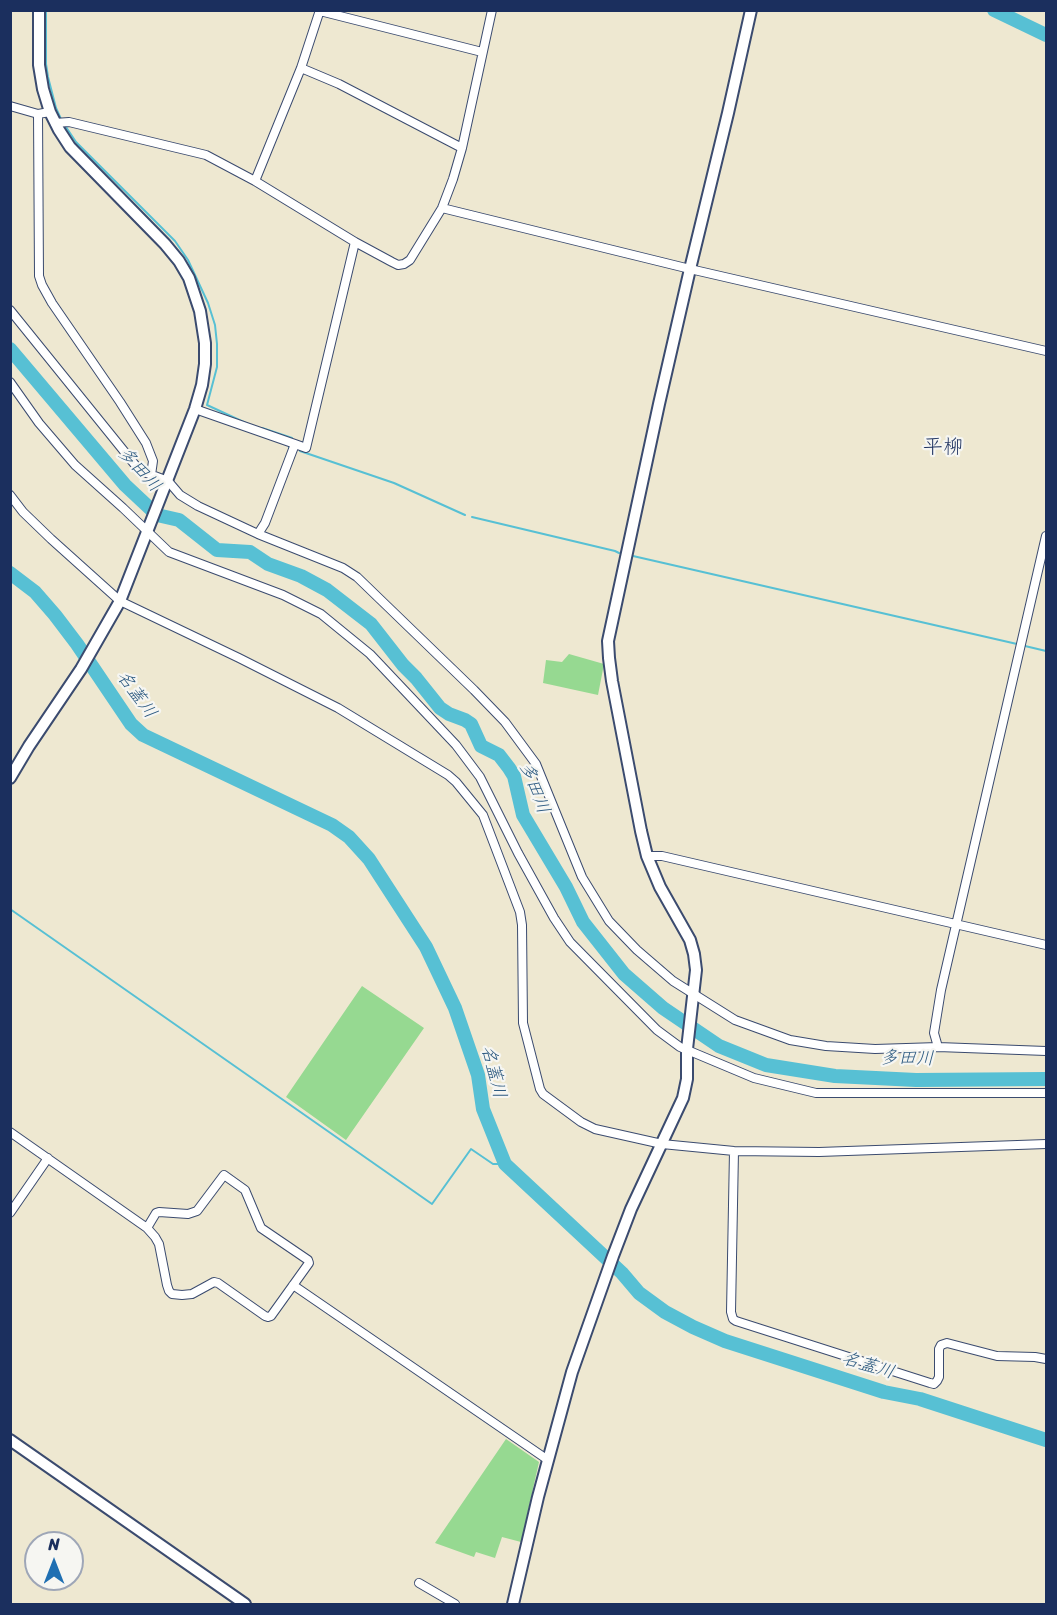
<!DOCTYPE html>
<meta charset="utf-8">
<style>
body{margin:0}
#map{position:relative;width:1057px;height:1615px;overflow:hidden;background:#eee8d1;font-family:Sriracha,sans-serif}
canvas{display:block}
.frame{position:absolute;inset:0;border:12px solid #1b2f5e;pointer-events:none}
.north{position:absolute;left:24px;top:1531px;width:60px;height:60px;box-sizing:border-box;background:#f6f6f2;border:2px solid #9ea6b7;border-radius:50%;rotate:0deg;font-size:16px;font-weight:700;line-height:24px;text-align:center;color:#1b2f5e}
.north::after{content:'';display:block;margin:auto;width:21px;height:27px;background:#1f6fb2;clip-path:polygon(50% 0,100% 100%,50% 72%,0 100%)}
</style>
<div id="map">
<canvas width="1057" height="1615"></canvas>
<div class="frame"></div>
<div class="north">N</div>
</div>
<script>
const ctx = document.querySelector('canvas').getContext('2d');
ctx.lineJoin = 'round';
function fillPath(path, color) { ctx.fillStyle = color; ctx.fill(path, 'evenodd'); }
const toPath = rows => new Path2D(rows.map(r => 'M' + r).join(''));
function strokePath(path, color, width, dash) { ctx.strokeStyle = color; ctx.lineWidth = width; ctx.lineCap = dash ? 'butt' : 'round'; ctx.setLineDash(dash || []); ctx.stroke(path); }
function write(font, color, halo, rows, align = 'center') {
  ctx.font = font + ' Sriracha,"Klee One",sans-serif'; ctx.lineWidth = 4.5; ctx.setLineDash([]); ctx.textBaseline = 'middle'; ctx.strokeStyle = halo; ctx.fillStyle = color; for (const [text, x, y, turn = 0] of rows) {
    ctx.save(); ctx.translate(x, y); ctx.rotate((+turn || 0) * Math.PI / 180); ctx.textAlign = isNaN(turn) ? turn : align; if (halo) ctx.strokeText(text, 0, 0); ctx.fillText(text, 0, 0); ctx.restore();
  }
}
const green = toPath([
 [569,654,604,664,598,695,543,683,546,660,562,662],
 [362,986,424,1028,346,1140,286,1097],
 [506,1439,539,1462,521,1542,502,1537,495,1558,476,1552,474,1557,435,1543]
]);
const stream = toPath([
 [46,10,46,64,48,77,56,108,61,119],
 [64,124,76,142,175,241,188,260,208,303,215,325,217,344,217,367,207,405,248,424],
 [262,428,292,438],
 [289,447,289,448],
 [300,451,394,483,465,515],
 [472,517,615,551,619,553],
 [633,556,1017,644],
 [1025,646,1046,651],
 [10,909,432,1204,471,1149,493,1164,505,1164]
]);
const river = toPath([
 [994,10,1046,35],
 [10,349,125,485,157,515,179,520,217,550,250,552,268,564,301,576,327,590,371,624,403,665,416,678,440,708,449,714,465,720,471,724,481,746,499,755,509,768,514,776,523,815,566,887,583,922,624,974,663,1008,719,1046,766,1065,835,1076,916,1080,1046,1079],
 [10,573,35,592,55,615,77,644,131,724,143,735,332,825,349,837,369,859,426,947,455,1008,478,1075,483,1109,505,1164,622,1273,639,1293,665,1312,693,1327,725,1341,884,1392,920,1399,1046,1440]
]);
const minor = toPath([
 [320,11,482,52],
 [301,68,339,84,462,148],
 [10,106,38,114],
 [50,112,38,114,39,276,42,285,52,303,120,402,146,443,153,461,151,475],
 [55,123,69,122,206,155,255,181,355,242,392,262,398,265,404,264,410,260,442,208,453,179,462,148,492,10],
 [255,181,301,68,320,10],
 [442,208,690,269,1046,351],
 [10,310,136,466,144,472,168,481,180,495,198,506,258,534,343,568,357,577,474,690,505,722,536,764,582,877,609,921,637,950,673,981,735,1020,790,1040,826,1046,875,1049,938,1047,1046,1051],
 [10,382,39,423,75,465,123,508,169,552,283,595,321,614,370,654,456,745,480,777,518,853,554,918,570,942,657,1030,680,1047,754,1078,816,1093,1046,1093],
 [195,409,295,444],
 [10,495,23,512,51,539,120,601,239,658,338,708,448,775,456,782,483,815,520,912,522,925,523,1023,540,1089,543,1094,581,1122,595,1129,662,1144,734,1151,819,1152,1046,1144],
 [258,534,265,523,295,444,306,448,355,242],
 [647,856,662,856,1046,945],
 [938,1047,934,1033,941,990,1046,536],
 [10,1132,147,1228,155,1237,159,1244,167,1285,169,1291,172,1294,182,1295,192,1294,214,1282,218,1283,265,1316,268,1317,271,1316,309,1263,308,1260,261,1228,245,1190,224,1175,197,1211,188,1214,159,1212,156,1213,147,1228],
 [734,1151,731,1312,733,1319,736,1321,930,1383,934,1384,937,1381,939,1377,939,1349,941,1345,947,1343,997,1356,1035,1357,1046,1359],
 [10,1213,48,1158],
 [293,1285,548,1460],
 [419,1583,455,1604]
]);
const tertiary = toPath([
 [10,778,29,746,81,669,120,601,195,409,202,385,205,364,205,343,200,311,189,278,179,261,165,244,70,147,59,130,50,112,43,89,39,65,39,10],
 [10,1440,245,1604],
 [513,1604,538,1497,572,1372,613,1256,631,1209,683,1098,687,1079,687,1049,696,970,694,954,690,940,660,887,647,856,641,831,612,681,609,658,608,641,659,404,690,269,728,113,751,10]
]);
const waterNames = [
 ["多田川",139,470,47],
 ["名蓋川",136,695,54],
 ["多田川",534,788,69],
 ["多田川",907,1059,1],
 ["名蓋川",493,1072,76],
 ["名蓋川",868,1366,17]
];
const quarterNames = [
 ["平柳",943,448]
];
fillPath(green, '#96d991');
strokePath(stream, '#57c0d4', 2);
strokePath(river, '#57c0d4', 14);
strokePath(minor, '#3b4b6f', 10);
strokePath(tertiary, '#3b4b6f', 14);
strokePath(minor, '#fff', 8);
strokePath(tertiary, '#fff', 10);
write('italic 18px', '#2d5a81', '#f6f6f2', waterNames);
write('20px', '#1b2f5e', '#f6f6f2', quarterNames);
</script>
